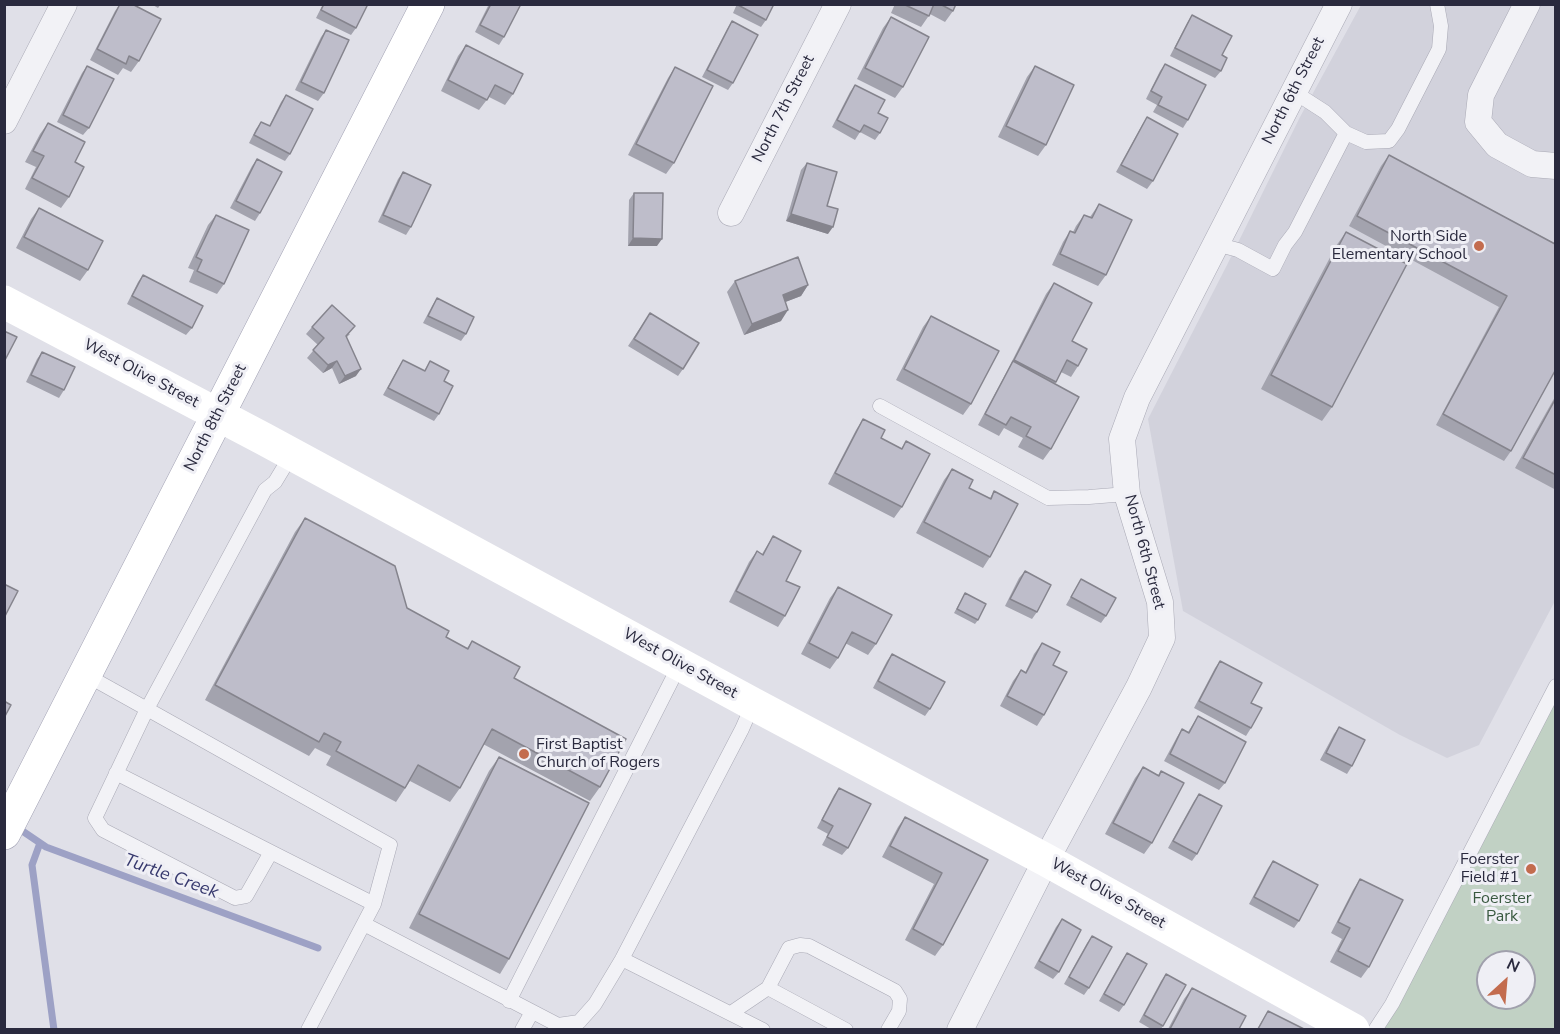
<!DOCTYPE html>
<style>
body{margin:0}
#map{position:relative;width:1560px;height:1034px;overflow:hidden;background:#e0e0e8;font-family:"Nunito Sans",sans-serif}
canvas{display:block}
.frame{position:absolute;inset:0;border:6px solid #2a2a3e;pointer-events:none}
.north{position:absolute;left:1476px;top:950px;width:60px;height:60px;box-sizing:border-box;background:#efeff5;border:2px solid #a0a0ac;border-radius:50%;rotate:26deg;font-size:16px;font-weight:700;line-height:24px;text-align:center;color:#2a2a3e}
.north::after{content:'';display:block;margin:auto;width:21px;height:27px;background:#c36c4e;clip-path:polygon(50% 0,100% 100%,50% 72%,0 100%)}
</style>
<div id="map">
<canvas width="1560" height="1034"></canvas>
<div class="frame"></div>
<div class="north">N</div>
</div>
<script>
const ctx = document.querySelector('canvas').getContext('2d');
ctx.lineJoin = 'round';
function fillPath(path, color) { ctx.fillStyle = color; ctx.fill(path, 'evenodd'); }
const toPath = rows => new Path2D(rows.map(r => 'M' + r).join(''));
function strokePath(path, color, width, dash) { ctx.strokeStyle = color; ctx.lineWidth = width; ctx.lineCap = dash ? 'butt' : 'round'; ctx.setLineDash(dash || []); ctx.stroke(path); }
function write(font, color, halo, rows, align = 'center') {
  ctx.font = font + ' "Nunito Sans",sans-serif'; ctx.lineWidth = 6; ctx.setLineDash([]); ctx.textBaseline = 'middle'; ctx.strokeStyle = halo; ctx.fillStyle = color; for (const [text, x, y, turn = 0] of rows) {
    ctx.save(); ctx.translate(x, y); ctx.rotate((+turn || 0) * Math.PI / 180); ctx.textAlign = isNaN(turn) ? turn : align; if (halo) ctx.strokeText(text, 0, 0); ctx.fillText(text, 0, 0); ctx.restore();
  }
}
const built = toPath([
 [1361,5,1555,5,1555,601,1479,745,1447,758,1400,735,1183,611,1148,419,1227,265,1300,117]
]);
const green = toPath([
 [1555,691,1555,1029,1374,1029],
 [1488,962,1524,962,1524,998,1488,998]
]);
const stream = toPath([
 [18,828,46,847,318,948],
 [40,843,32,865,54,1030]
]);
const lane = toPath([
 [1294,92,1325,112,1346,133,1366,142,1389,141,1398,129,1439,49,1441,26,1437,4],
 [1216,244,1238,250,1273,269,1285,245,1295,232,1346,133],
 [880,406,1048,498,1089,497,1127,494],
 [86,675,147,709,265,490,275,482,292,454],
 [116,773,271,852],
 [364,924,558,1025,579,1022,595,1004,622,959,742,729,753,704],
 [622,959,763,1030],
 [768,988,846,1030],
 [509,1001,680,664],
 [731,1013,768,988,789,948,800,945,809,946,895,991,900,999,899,1011,888,1030],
 [308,1030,374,904,271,852,246,896,235,898,103,830,95,818,147,709,390,845,374,904],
 [522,1030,532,1012],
 [1375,1030,1392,1004,1556,686]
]);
const street = toPath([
 [1527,4,1481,95,1478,122,1497,145,1532,164,1556,166],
 [4,121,64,4],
 [731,213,838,4],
 [960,1030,1046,860,1139,687,1162,638,1160,602,1127,494,1122,439,1137,398,1339,4]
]);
const secondary = toPath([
 [4,302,264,439,753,704,1046,860,1353,1030]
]);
const primary = toPath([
 [4,833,428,4]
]);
const wall = toPath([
 [120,4,132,4,139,61,131,72,123,68,118,75,90,60,115,11],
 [151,4,161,4,158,8],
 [323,4,368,4,356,28,351,35,316,18],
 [489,4,521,4,504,37,499,45,475,32],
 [737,4,774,4,766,20,761,27,733,13],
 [895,4,956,4,953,11,945,22,930,14,921,27,891,13],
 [1192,15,1222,55,1221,71,1215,78,1170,56,1187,23],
 [891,17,903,87,895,98,857,79,883,28],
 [732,21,733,83,728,90,702,77,727,29],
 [326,30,324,93,318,101,295,90,321,37],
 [466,45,513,94,505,105,489,97,479,110,441,91,458,56],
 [1165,64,1188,120,1183,128,1153,112,1157,105,1146,99,1160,71],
 [87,66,89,128,83,135,57,122,82,73],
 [1035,66,1046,145,1038,156,998,137,1027,77],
 [675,67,674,163,666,174,628,155,668,78],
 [855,85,878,113,880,133,875,140,860,132,855,140,832,127,850,92],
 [286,95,290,154,285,161,249,143,256,129,261,122,269,126,281,102],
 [1147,117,1153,181,1147,189,1116,172,1142,125],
 [48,123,75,162,69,197,61,208,25,189,36,167,25,162,40,134],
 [1389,155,1554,243,1556,240,1556,369,1511,451,1504,461,1436,425,1499,307,1349,226,1381,166],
 [257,159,260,213,255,221,230,208,252,166],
 [807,163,828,234,786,221,801,170],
 [403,172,411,227,406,235,378,222,398,179],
 [634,193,657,246,628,246,629,200],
 [1099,204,1106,275,1098,286,1052,265,1063,242,1070,231,1073,232,1076,226,1084,215,1090,217],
 [39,208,88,270,80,281,16,248,31,219],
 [216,215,224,284,217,294,189,282,194,270,188,268,208,225],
 [1346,232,1332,407,1322,421,1261,389,1336,246],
 [143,275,192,328,186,335,127,304,138,282],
 [735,281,808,285,801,296,785,302,781,321,744,335,727,292],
 [1054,283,1072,341,1078,366,1071,377,1061,372,1055,384,1051,449,1043,460,1018,447,1023,438,1004,428,999,436,978,425,1007,371,1046,294],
 [437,298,466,334,461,341,423,323,432,306],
 [650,313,683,369,678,376,628,346],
 [931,316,971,404,963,415,896,380,923,327],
 [312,327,350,334,346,338,356,376,339,384,332,368,323,373,307,358,318,345,306,334],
 [42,352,64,390,59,398,26,382,37,359],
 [403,360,424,371,430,361,444,381,439,414,434,421,383,395,398,368],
 [1556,395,1556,490,1515,468],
 [863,419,881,438,901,449,906,441,902,507,894,518,828,484,856,430],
 [952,469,969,488,990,498,994,491,990,557,983,568,916,533,944,480],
 [305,518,407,608,446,637,467,648,472,641,514,678,600,787,590,801,483,744,460,788,450,802,410,781,396,802,326,765,331,756,315,748,309,756,205,700,295,532],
 [773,536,786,581,785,616,778,627,729,602,749,562,757,551,762,554],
 [1025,571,1037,612,1032,619,1005,606,1019,578],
 [1081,579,1106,616,1101,623,1066,605],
 [838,587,876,644,868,655,845,643,838,658,830,669,801,654,830,598],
 [965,593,978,620,975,624,954,613],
 [1042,643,1053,665,1044,715,1037,726,1000,706,1013,681,1021,670,1025,673,1034,654],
 [892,654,930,709,925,716,873,688,887,661],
 [1220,661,1251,703,1251,728,1246,736,1194,708,1215,668],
 [1198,716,1225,783,1219,790,1164,761,1177,737,1182,729,1188,732],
 [1339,727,1352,766,1347,774,1320,760,1334,734],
 [499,757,509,959,500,974,409,928,489,771],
 [1143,767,1158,775,1161,771,1152,843,1144,854,1105,834,1135,778],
 [839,788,848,848,842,855,822,845,828,834,817,828,834,795],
 [1199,794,1197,854,1192,861,1168,848,1194,801],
 [905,817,988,860,943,945,935,956,905,940,934,884,882,857,898,827],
 [1273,861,1299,921,1294,928,1249,904,1268,868],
 [1360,879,1369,967,1361,978,1330,962,1342,939,1331,933,1353,890],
 [1062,919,1059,972,1053,979,1034,968,1056,927],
 [1092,936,1089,988,1084,995,1064,984,1087,943],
 [1127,953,1124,1005,1119,1012,1099,1001,1122,960],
 [1166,974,1163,1026,1161,1029,1151,1029,1139,1022,1161,981],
 [1192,988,1239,1029,1168,1029,1184,999],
 [1268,1011,1304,1029,1257,1029]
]);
const shadedWall = toPath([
 [791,214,833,227,828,234,786,221],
 [633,238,662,239,657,246,628,246],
 [808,285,801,296,775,306,783,295],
 [788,310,781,321,744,335,752,324],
 [337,361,332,368,323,373,328,365],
 [361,369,356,376,339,384,345,376]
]);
const building = toPath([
 [120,4,132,4,161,19,139,61,129,56,126,64,97,49,120,4],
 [324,4,368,4,356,28,321,10,324,4],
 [491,4,521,4,504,37,480,25,491,4],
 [738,4,774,4,766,20,738,5,738,4],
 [903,4,934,4,929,16,903,4],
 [940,4,956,4,953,11,940,4],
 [1192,15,1232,36,1222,55,1227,58,1221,71,1175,48,1192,15],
 [891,17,929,37,903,87,865,68,891,17],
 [732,21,758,35,733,83,707,70,732,21],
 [326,30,349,40,324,93,301,82,326,30],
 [466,45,523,74,513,94,495,85,487,100,448,80,466,45],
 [1165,64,1206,85,1188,120,1158,105,1162,97,1151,91,1165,64],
 [87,66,114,79,89,128,63,115,87,66],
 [1035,66,1074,85,1046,145,1006,126,1035,66],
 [675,67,713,86,674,163,636,144,675,67],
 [855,85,885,100,878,113,888,118,880,133,864,125,860,132,837,120,855,85],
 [286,95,313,109,290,154,254,135,261,122,270,126,286,95],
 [1147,117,1178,134,1153,181,1121,165,1147,117],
 [48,123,85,142,75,162,84,167,69,197,32,178,44,156,33,151,48,123],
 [1389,155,1555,244,1556,243,1556,369,1511,451,1443,414,1507,296,1357,216,1389,155],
 [257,159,282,172,260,213,236,201,257,159],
 [807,163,837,172,827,206,838,209,833,227,791,214,807,163],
 [403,172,431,185,411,227,383,215,403,172],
 [634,193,663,193,662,239,633,238,634,193],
 [1099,204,1132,220,1106,275,1060,254,1070,231,1075,233,1084,215,1092,218,1099,204],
 [39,208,103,241,88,270,24,237,39,208],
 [216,215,249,230,224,284,197,271,202,260,196,257,216,215],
 [1346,232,1407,264,1332,407,1271,375,1346,232],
 [798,257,808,285,783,295,788,310,752,324,735,281,798,257],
 [143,275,203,306,192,328,132,296,143,275],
 [1054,283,1092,303,1072,341,1087,349,1078,366,1067,360,1056,382,1014,360,1054,283],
 [437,298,474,317,466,334,428,316,437,298],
 [332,305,355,326,346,336,361,369,345,376,337,361,328,365,313,350,324,338,312,327,332,305],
 [650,313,699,343,683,369,634,339,650,313],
 [931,316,999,351,971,404,904,369,931,316],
 [4,331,17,337,4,362,4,331],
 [42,352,75,367,64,390,31,375,42,352],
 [403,360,425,371,430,361,449,371,444,381,453,386,439,414,388,388,403,360],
 [1013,361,1079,397,1051,449,1026,436,1031,427,1011,417,1006,425,985,414,1013,361],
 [1556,398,1556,475,1523,458,1556,398],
 [863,419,885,430,881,438,902,449,906,441,930,454,902,507,835,473,863,419],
 [952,469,973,480,969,488,991,499,994,491,1018,504,990,557,924,522,952,469],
 [305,518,395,566,407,608,449,631,446,637,468,649,472,641,520,667,514,678,626,739,600,787,492,729,460,788,418,765,405,788,336,751,341,742,324,733,319,742,215,685,305,518],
 [773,536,801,551,786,581,800,587,785,616,736,591,757,551,763,555,773,536],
 [1025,571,1051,585,1037,612,1010,599,1025,571],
 [1081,579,1116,598,1106,616,1071,597,1081,579],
 [4,584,18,591,4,618,4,584],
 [838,587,892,615,876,644,852,632,838,658,809,643,838,587],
 [965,593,986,604,978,620,957,609,965,593],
 [1042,643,1060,652,1053,665,1067,672,1044,715,1007,696,1021,670,1026,673,1042,643],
 [892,654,945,682,930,709,878,681,892,654],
 [1220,661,1262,683,1251,703,1262,708,1251,728,1199,701,1220,661],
 [4,701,11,705,4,718,4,701],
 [1198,716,1246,742,1225,783,1170,754,1182,729,1189,733,1198,716],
 [1339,727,1365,740,1352,766,1326,753,1339,727],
 [499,757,589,803,509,959,419,914,499,757],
 [1143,767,1159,776,1161,771,1184,783,1152,843,1113,823,1143,767],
 [839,788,871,804,848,848,827,837,833,826,822,820,839,788],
 [1199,794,1222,806,1197,854,1173,841,1199,794],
 [905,817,988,860,943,945,913,929,942,873,890,846,905,817],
 [1273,861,1318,885,1299,921,1254,897,1273,861],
 [1360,879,1403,900,1369,967,1338,951,1350,928,1338,922,1360,879],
 [1062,919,1081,930,1059,972,1039,961,1062,919],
 [1092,936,1112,947,1089,988,1069,977,1092,936],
 [1127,953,1147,964,1124,1005,1104,994,1127,953],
 [1166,974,1186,985,1163,1026,1144,1015,1166,974],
 [1192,988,1246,1016,1239,1029,1170,1029,1192,988],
 [1268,1011,1304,1029,1258,1029,1268,1011]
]);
const markers = [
 [1479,246,6,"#c36c4e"],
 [524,754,6,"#c36c4e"],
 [1531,869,6,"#c36c4e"]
];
const streetNames = [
 ["North 6th Street",1294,91,-63],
 ["North 7th Street",784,109,-63],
 ["West Olive Street",141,374,28],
 ["North 8th Street",216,418,-63],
 ["North 6th Street",1144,552,75],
 ["West Olive Street",680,664,29],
 ["West Olive Street",1108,894,29]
];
const poiNames = [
 ["North Side",1467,237],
 ["Elementary School",1467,255],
 ["First Baptist",536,745,"left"],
 ["Church of Rogers",536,763,"left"],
 ["Foerster",1519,860],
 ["Field #1",1519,878]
];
const parkNames = [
 ["Foerster",1502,899],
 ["Park",1502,917]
];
const waterNames = [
 ["Turtle Creek",171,877,20]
];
fillPath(built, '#d2d2dc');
fillPath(green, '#c1d1c4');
strokePath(stream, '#9da1c5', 7);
strokePath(lane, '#a9a9b5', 15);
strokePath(street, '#a9a9b5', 27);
strokePath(primary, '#a0a0b2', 34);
strokePath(lane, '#f2f2f6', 14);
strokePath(street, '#f2f2f6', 26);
strokePath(secondary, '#fff', 33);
strokePath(primary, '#fff', 33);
fillPath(wall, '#a3a3ae');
fillPath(shadedWall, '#85848d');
fillPath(building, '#bebdca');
strokePath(building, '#85848d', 1.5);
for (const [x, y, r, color] of markers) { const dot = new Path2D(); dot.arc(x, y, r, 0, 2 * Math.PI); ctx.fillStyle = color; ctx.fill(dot); strokePath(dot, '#efeff5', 2); }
write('16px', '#2a2a3e', '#efeff5', streetNames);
write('16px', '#2a2a3e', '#efeff5', poiNames, 'right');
write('16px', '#38583f', '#efeff5', parkNames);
write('italic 18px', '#37396e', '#efeff5', waterNames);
</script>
